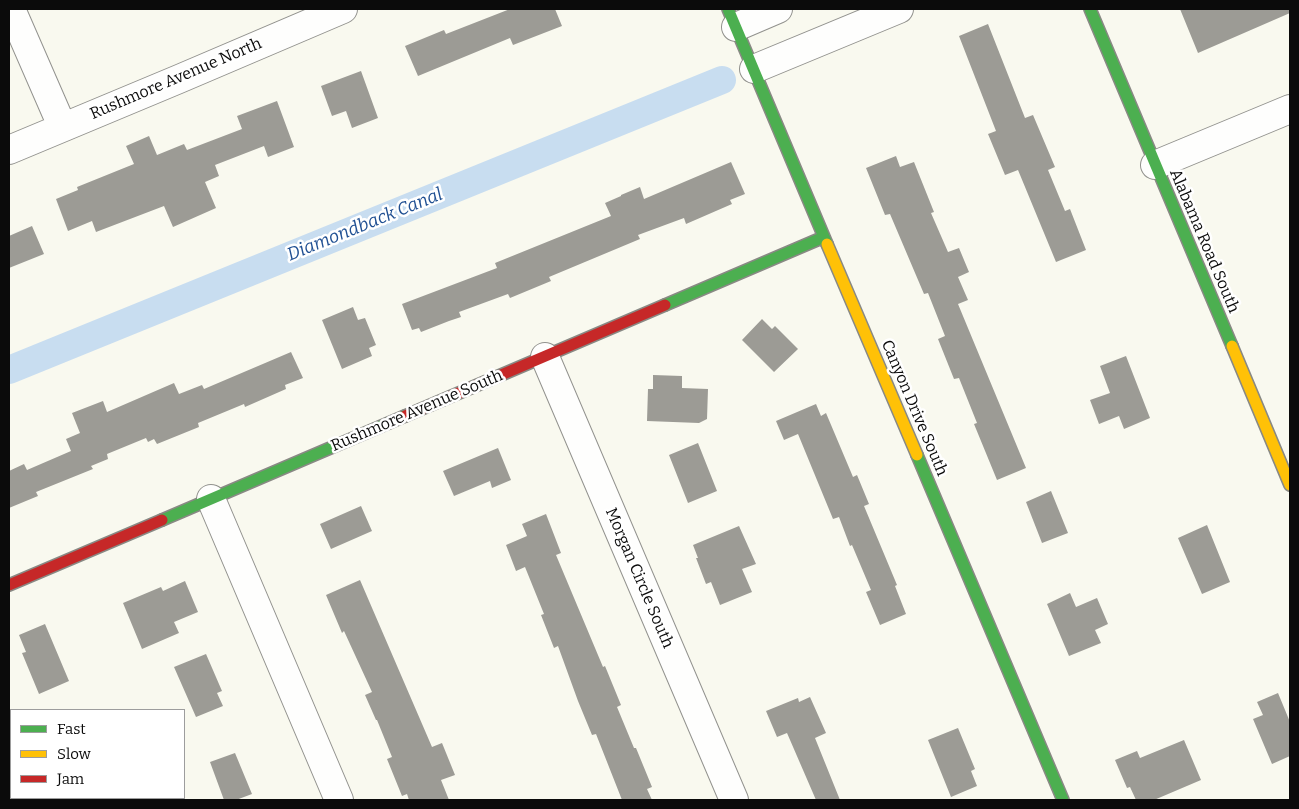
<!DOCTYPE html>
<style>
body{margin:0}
#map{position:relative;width:1299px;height:809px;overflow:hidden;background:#f9f9ef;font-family:Bitter,serif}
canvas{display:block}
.frame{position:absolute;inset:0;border:10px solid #0b0b0b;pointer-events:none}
.legend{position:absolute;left:10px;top:709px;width:175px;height:90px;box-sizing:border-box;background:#fff;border:1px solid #9d9d9d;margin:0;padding:6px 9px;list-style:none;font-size:15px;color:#0b0b0b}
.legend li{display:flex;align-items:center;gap:10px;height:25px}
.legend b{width:25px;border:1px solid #9d9d9d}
</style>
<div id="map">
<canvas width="1299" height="809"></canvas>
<div class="frame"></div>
<ul class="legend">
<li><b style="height:6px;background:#4caf50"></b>Fast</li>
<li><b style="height:6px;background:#ffc107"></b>Slow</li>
<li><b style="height:6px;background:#c62828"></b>Jam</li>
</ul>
</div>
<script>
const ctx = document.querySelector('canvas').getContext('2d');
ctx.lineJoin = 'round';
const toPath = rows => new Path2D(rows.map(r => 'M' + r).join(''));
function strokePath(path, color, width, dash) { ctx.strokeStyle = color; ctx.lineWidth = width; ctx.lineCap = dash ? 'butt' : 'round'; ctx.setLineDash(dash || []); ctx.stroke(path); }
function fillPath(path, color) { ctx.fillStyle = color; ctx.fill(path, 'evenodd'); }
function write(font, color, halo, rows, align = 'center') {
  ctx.font = font + ' Bitter,serif'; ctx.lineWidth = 5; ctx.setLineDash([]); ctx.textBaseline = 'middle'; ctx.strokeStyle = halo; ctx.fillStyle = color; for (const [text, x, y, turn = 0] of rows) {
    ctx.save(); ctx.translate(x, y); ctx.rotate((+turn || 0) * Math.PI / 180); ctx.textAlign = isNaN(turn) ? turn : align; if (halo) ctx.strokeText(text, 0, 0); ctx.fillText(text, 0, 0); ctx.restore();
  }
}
const canal = toPath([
 [9,370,722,80]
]);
const building = toPath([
 [510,9,555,9,562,26,513,45,510,38,418,76,405,46,444,30,446,34],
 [1180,9,1290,9,1290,13,1198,53],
 [988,24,1025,118,1033,115,1055,167,1048,170,1065,211,1070,209,1086,250,1056,262,1018,170,1005,175,988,134,996,131,959,36],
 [361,71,378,118,352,128,346,111,332,116,321,86],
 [277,101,294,147,268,157,264,146,215,165,219,176,205,182,216,208,173,227,164,206,96,232,92,221,68,231,56,199,78,190,77,187,134,164,126,146,149,136,157,155,184,144,187,150,242,129,237,116],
 [896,156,900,167,914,162,934,212,931,213,948,252,959,248,969,272,958,277,968,300,958,304,1026,468,997,480,974,424,977,423,959,378,954,379,938,339,945,336,928,293,924,294,890,214,885,215,866,168],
 [731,162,745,194,730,200,732,204,686,224,684,218,638,235,640,239,549,277,551,281,510,298,508,294,459,312,461,317,449,321,421,332,419,328,412,330,402,304,497,268,495,263,611,216,605,203,621,196,621,195,640,187,644,199],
 [32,226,44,254,9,268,9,236],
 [353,307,358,320,365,318,376,345,369,348,372,356,342,369,322,320],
 [762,319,772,329,775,326,798,349,774,372,742,340],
 [291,352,303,378,285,385,286,389,245,407,244,404,198,423,199,427,157,444,154,439,148,442,146,438,107,454,108,459,91,466,93,469,36,492,38,496,9,508,9,471,24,464,27,470,71,451,66,439,80,433,72,413,103,401,107,412,174,383,179,394,202,385,204,389],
 [1126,356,1150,418,1124,429,1119,416,1099,424,1090,400,1110,393,1100,366],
 [653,375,682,376,682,388,708,389,707,419,699,423,647,421,648,389,653,389],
 [816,404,821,416,826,413,853,477,857,475,869,504,864,506,897,585,895,586,906,614,880,625,866,592,871,590,852,545,850,546,839,517,833,519,798,434,784,440,776,421],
 [698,443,717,491,688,503,669,455],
 [498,448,511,480,492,488,490,481,454,496,443,471],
 [1051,491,1068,533,1042,543,1026,502],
 [361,506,372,531,331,549,320,524],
 [546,514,561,553,556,555,603,667,605,666,621,705,617,707,634,748,636,748,652,787,647,789,652,800,622,800,596,734,592,735,578,701,558,646,554,648,541,615,544,614,525,567,516,571,506,545,527,536,522,524],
 [1207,525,1230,582,1202,594,1178,538],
 [739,526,756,564,742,569,752,592,720,605,711,582,706,584,696,558,698,558,693,545],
 [360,580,432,747,442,743,455,775,441,780,449,800,409,800,407,794,402,796,387,759,392,757,377,720,376,720,365,695,372,692,344,631,342,633,326,595],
 [185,581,198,612,174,622,179,633,142,649,123,603,161,587,163,591],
 [1070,593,1076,607,1097,598,1108,624,1095,630,1101,643,1069,656,1047,604],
 [45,624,69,681,39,694,22,653,26,652,19,635],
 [206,654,222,691,217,693,223,706,196,717,174,667],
 [1278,693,1290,722,1290,756,1272,764,1253,719,1263,715,1257,702],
 [810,697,826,733,815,738,840,800,816,800,787,733,777,737,766,711,798,698,799,702],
 [958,728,975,769,971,771,977,786,951,797,928,740],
 [1184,740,1201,780,1154,800,1136,800,1130,787,1127,788,1115,760,1137,751,1140,758],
 [235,753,252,794,236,800,224,800,210,762]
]);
const street = toPath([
 [11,9,62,126],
 [736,27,778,9],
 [754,69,899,9],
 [9,150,179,79,343,9],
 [1155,165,1290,109],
 [545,357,734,800],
 [211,499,339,800],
 [9,797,10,800]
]);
const fast = toPath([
 [728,9,827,244],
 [1090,9,1232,346],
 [665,305,824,237],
 [917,455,1063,800],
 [162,520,405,416]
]);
const slow = toPath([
 [827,244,917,455],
 [1232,346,1290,485]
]);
const jam = toPath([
 [405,416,665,305],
 [9,585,162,520]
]);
const streetNames = [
 ["Rushmore Avenue North",176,79,-23],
 ["Alabama Road South",1204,241,67],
 ["Canyon Drive South",914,408,67],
 ["Rushmore Avenue South",417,411,-23],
 ["Morgan Circle South",639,578,67]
];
const waterNames = [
 ["Diamondback Canal",365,225,-22]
];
strokePath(canal, '#c8ddf0', 28);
fillPath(building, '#9c9b95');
strokePath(street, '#92928e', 30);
strokePath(fast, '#898984', 14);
strokePath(slow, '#898984', 14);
strokePath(jam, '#898984', 14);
strokePath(street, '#fefefd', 28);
strokePath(fast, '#4caf50', 11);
strokePath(slow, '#ffc107', 11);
strokePath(jam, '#c62828', 11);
write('16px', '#0b0b0b', '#fff', streetNames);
write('italic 18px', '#1f4f92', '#fff', waterNames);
</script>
